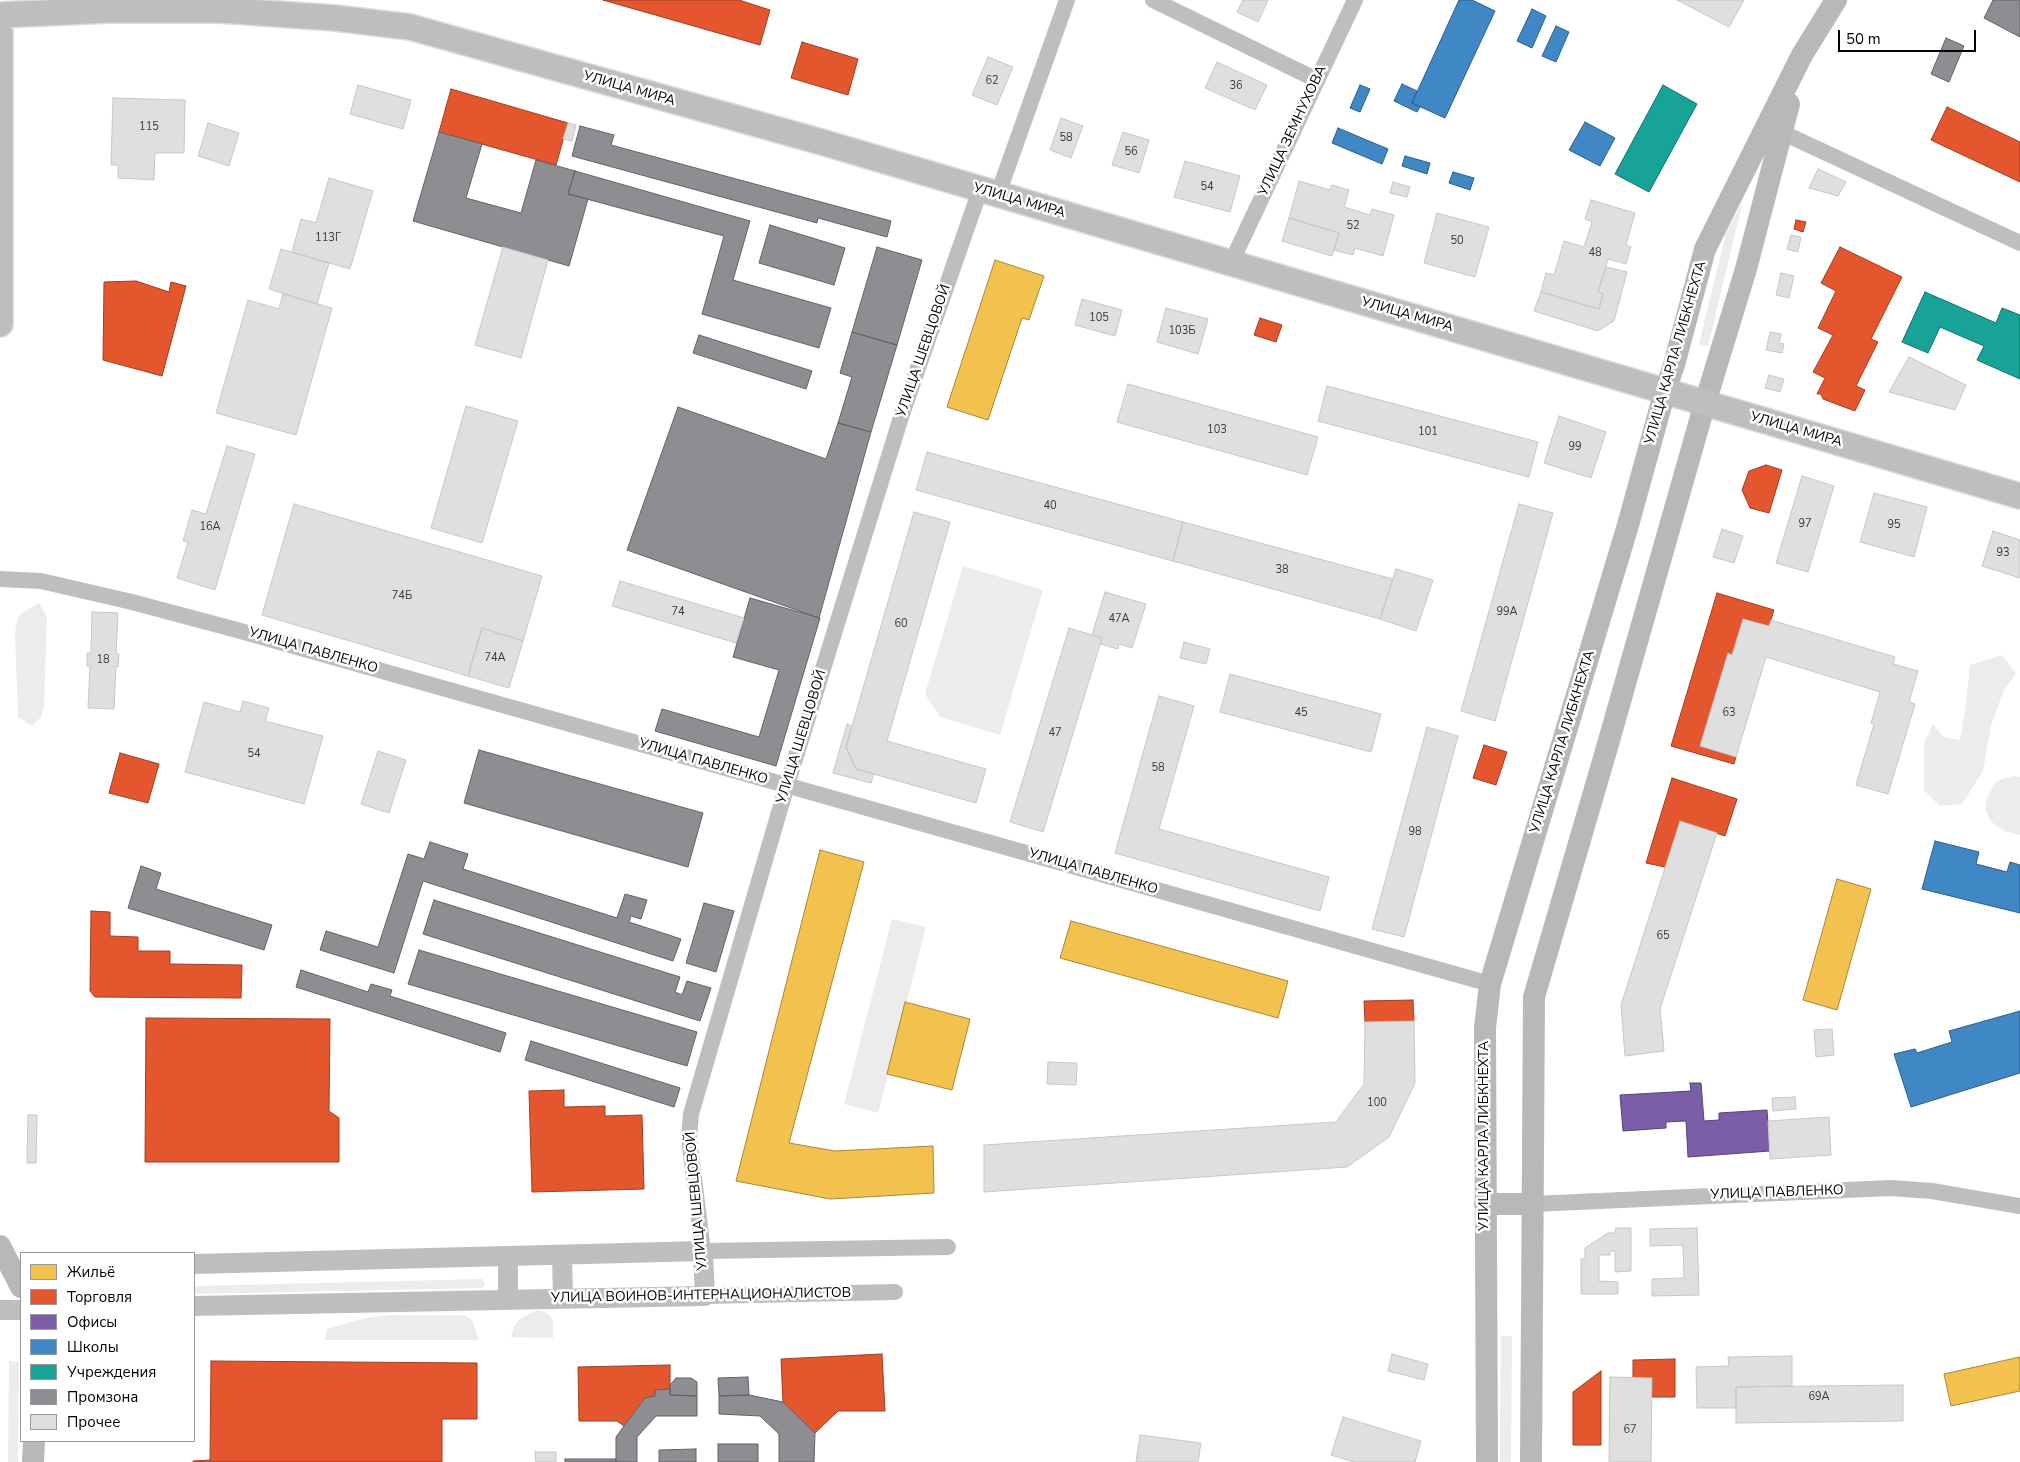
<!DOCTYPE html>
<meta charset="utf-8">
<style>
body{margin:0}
#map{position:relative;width:2020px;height:1462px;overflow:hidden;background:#fff;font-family:"Nunito Sans",sans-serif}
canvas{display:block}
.legend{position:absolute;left:20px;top:1252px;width:175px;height:190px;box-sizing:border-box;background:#fff;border:1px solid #999;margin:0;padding:6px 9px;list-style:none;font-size:15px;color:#000}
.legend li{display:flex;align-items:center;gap:10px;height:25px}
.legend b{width:25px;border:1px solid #999}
.scale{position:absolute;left:1838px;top:30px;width:138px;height:22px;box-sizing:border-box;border:2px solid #000;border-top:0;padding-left:6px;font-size:15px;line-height:18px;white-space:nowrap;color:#000;-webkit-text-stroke:4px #fff;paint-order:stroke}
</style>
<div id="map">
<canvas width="2020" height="1462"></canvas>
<ul class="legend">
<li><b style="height:14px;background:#f2c14e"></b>Жильё</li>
<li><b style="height:14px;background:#e4572e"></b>Торговля</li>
<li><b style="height:14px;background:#7b5ea7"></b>Офисы</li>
<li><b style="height:14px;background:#3f88c5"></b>Школы</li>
<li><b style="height:14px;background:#17a398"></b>Учреждения</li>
<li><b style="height:14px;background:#8d8d92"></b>Промзона</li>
<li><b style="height:14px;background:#dfdfdf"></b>Прочее</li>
</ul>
<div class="scale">50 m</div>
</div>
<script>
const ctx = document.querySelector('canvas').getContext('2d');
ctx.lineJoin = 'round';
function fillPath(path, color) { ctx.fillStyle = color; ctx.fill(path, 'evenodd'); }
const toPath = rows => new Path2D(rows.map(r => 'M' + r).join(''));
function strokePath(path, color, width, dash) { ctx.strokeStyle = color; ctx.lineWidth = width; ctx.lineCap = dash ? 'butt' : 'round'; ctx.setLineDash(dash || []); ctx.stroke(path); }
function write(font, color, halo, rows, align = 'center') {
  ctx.font = font + ' "Nunito Sans",sans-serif'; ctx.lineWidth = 5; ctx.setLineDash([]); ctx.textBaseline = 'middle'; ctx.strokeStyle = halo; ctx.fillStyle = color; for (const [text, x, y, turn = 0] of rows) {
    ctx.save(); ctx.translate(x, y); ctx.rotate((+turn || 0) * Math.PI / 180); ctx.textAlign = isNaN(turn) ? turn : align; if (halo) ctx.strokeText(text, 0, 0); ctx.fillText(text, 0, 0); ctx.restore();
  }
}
const green = toPath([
 [1743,201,1708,346,1699,344,1726,233],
 [963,566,1043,590,1000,735,940,717,925,694],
 [39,603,47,617,44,706,41,717,32,726,18,717,15,633,17,620,22,613],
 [2002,655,2016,674,2004,690,1991,725,1983,771,1962,804,1940,806,1924,790,1924,744,1933,724,1943,737,1960,740,1966,704,1970,665],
 [2014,776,2020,777,2020,835,2004,831,1995,825,1990,820,1986,810,1986,801,1993,785,1999,780],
 [892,919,926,927,878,1113,844,1104],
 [482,1279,485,1284,483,1288,194,1294,194,1286],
 [537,1310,547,1313,551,1317,553,1323,553,1338,511,1337,514,1327,520,1319],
 [396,1315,465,1315,472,1320,479,1340,325,1340,327,1329,336,1326,370,1317],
 [1501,1336,1512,1336,1511,1462,1500,1462],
 [9,1361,19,1362,18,1462,8,1462]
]);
const homes = toPath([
 [995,260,1044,276,1029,320,1022,318,988,420,947,407,995,260],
 [820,850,864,862,789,1143,835,1151,933,1146,934,1193,830,1199,736,1181,820,850],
 [1837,879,1871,889,1837,1010,1803,1000,1837,879],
 [1071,921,1288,981,1278,1018,1060,958,1071,921],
 [905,1002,970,1019,952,1090,887,1074,905,1002],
 [2020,1357,2020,1391,1951,1406,1944,1374,2020,1357]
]);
const shops = toPath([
 [603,0,739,0,770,10,760,45,603,0],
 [802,42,858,59,848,95,791,78,802,42],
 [451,89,568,123,556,165,439,132,451,89],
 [1947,107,2020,142,2020,182,1931,140,1947,107],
 [1796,220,1806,222,1803,232,1794,229,1796,220],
 [1840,247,1902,277,1871,339,1878,342,1856,386,1865,390,1855,411,1823,399,1821,394,1817,394,1825,378,1813,372,1833,335,1818,328,1836,291,1821,283,1840,247],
 [136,281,169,292,171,282,186,286,162,376,103,360,104,282,136,281],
 [1260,318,1282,325,1276,342,1254,335,1260,318],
 [1766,465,1782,470,1769,513,1750,508,1742,490,1749,471,1766,465],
 [1717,593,1774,610,1769,626,1743,619,1732,655,1728,653,1700,746,1736,757,1734,764,1671,746,1717,593],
 [1484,745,1507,752,1496,785,1473,778,1484,745],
 [120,753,159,764,148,803,109,793,120,753],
 [1672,778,1737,799,1725,836,1680,821,1665,867,1646,863,1672,778],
 [91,911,110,912,110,936,138,937,138,951,170,951,170,964,242,965,241,998,95,997,90,991,91,911],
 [1413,1000,1414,1021,1365,1022,1364,1001,1413,1000],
 [146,1018,330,1019,329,1111,339,1118,339,1162,145,1162,146,1018],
 [564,1090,564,1107,605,1106,605,1116,642,1115,644,1189,532,1192,529,1091,564,1090],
 [882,1354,885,1411,838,1411,815,1433,783,1402,781,1359,882,1354],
 [1675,1359,1675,1397,1652,1397,1652,1378,1633,1378,1633,1360,1675,1359],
 [211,1361,477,1363,477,1419,442,1419,442,1462,193,1462,193,1461,210,1460,211,1361],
 [670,1365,670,1389,655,1390,655,1396,645,1398,624,1426,617,1421,579,1421,578,1367,670,1365],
 [1601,1371,1601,1445,1573,1445,1573,1392,1601,1371]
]);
const offices = toPath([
 [1690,1083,1701,1083,1704,1121,1719,1120,1719,1113,1767,1110,1770,1151,1688,1157,1686,1121,1666,1122,1666,1128,1623,1131,1620,1095,1691,1091,1690,1083]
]);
const schools = toPath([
 [1459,0,1472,0,1495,11,1445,118,1412,103,1459,0],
 [1532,9,1546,16,1532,48,1517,41,1532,9],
 [1556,26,1569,32,1556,62,1542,56,1556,26],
 [1402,84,1417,91,1412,103,1420,107,1417,112,1394,101,1402,84],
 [1360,85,1370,89,1360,112,1350,108,1360,85],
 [1585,122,1615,138,1600,166,1569,150,1585,122],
 [1338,128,1388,149,1382,164,1332,143,1338,128],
 [1405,156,1430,163,1427,174,1402,166,1405,156],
 [1453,172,1474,178,1470,190,1449,183,1453,172],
 [1935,841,1979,852,1976,864,2007,872,2010,862,2020,865,2020,913,1922,889,1935,841],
 [2020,1011,2020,1073,1911,1107,1894,1054,1915,1049,1917,1053,1952,1042,1949,1031,2020,1011]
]);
const public = toPath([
 [1663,85,1697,104,1649,192,1615,174,1663,85],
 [1925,292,1996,323,2002,308,2020,315,2020,379,1977,360,1984,346,1940,327,1928,353,1902,342,1925,292]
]);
const industry = toPath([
 [1993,0,2020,0,2020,37,1984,18,1993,0],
 [1946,38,1964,46,1949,82,1931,74,1946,38],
 [580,126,614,135,611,145,891,221,887,237,818,218,817,223,572,156,580,126],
 [439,132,482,144,466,198,521,213,536,160,575,171,568,194,588,199,569,266,413,221,439,132],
 [575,171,750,221,733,280,831,308,819,348,702,314,724,236,568,194,575,171],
 [770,225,845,248,834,285,759,263,770,225],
 [877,247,922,260,897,345,852,332,877,247],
 [852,332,897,345,871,432,838,423,852,377,840,373,852,332],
 [699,335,812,371,806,389,693,353,699,335],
 [678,407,826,459,838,423,871,432,819,618,627,550,678,407],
 [750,598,820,618,776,766,655,731,662,709,759,737,779,670,733,657,750,598],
 [479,750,703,813,688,867,464,803,479,750],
 [430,842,468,854,463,869,617,918,625,894,647,900,641,919,631,916,629,922,681,939,673,961,423,881,394,973,320,950,326,931,378,947,408,854,424,859,430,842],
 [141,866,161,873,156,889,272,925,264,950,128,908,141,866],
 [434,900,680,977,675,992,682,995,687,981,711,988,700,1021,423,934,434,900],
 [704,903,734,911,716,972,686,963,704,903],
 [419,950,697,1032,687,1066,408,984,419,950],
 [301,970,368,992,371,984,392,990,390,996,506,1033,500,1052,296,987,301,970],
 [531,1041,680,1088,674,1107,525,1060,531,1041],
 [748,1377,749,1395,719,1396,718,1378,748,1377],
 [676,1378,691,1378,697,1382,697,1396,670,1395,670,1385,676,1378],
 [670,1389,670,1395,697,1396,697,1416,656,1416,637,1437,637,1462,616,1462,616,1437,624,1426,645,1398,655,1396,655,1390,670,1389],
 [749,1395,783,1402,815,1433,814,1462,779,1462,779,1434,760,1416,719,1414,719,1396,749,1395],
 [718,1444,758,1444,758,1462,718,1462,718,1444],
 [696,1449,696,1462,659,1462,659,1450,696,1449],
 [565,1459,616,1459,616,1462,565,1462,565,1459]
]);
const building = toPath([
 [1243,0,1268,0,1258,22,1237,12,1243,0],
 [1677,0,1744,0,1729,27,1677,0],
 [988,57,1013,67,997,105,972,95,988,57],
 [1217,62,1267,85,1255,110,1205,88,1217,62],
 [358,85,411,100,403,129,350,114,358,85],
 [113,98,185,100,184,153,155,153,154,180,118,178,118,165,111,165,113,98],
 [1061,118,1083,126,1071,158,1050,150,1061,118],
 [208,123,239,133,229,166,198,156,208,123],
 [568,123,576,125,572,141,563,139,568,123],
 [1123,132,1149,140,1139,173,1112,165,1123,132],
 [1185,161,1240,176,1230,212,1174,197,1185,161],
 [1818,169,1846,182,1838,196,1809,188,1818,169],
 [329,178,373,191,350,269,292,252,301,219,316,223,329,178],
 [1299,181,1330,190,1332,185,1349,190,1344,207,1370,215,1372,209,1394,215,1383,256,1355,248,1353,255,1334,250,1339,233,1289,218,1299,181],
 [1393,182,1410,187,1407,197,1390,193,1393,182],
 [1591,200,1635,213,1626,245,1631,247,1626,264,1608,259,1598,292,1603,294,1599,309,1541,292,1546,273,1554,275,1564,241,1584,247,1592,222,1585,219,1591,200],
 [1437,213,1489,227,1475,277,1424,263,1437,213],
 [1289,218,1339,233,1332,256,1282,241,1289,218],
 [1791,235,1801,237,1798,252,1787,249,1791,235],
 [503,247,548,260,521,358,475,345,503,247],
 [281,249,329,263,317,304,269,289,281,249],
 [1606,267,1627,272,1614,321,1598,331,1534,311,1541,292,1599,309,1603,294,1598,292,1606,267],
 [1781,273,1794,276,1789,298,1776,295,1781,273],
 [283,294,332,308,296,435,216,413,248,300,279,309,283,294],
 [1082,299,1122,310,1115,336,1075,325,1082,299],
 [1166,308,1208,319,1198,354,1157,342,1166,308],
 [1770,332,1781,334,1779,343,1784,344,1782,353,1766,350,1770,332],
 [1909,357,1966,385,1955,410,1889,392,1909,357],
 [1769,375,1784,379,1780,392,1765,388,1769,375],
 [1128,384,1318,437,1307,475,1117,422,1128,384],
 [1327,386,1538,442,1529,477,1318,421,1327,386],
 [466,406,518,421,482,543,431,528,466,406],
 [1559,416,1606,432,1591,478,1544,463,1559,416],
 [227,446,255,454,215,590,177,578,188,542,183,541,192,510,206,514,227,446],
 [927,452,1183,522,1173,561,916,490,927,452],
 [1802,476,1834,486,1808,572,1776,563,1802,476],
 [1874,493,1927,507,1914,557,1860,542,1874,493],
 [294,504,542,576,523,641,482,628,468,676,262,615,294,504],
 [1519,504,1553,513,1495,721,1461,711,1519,504],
 [914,512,950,522,887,741,986,769,976,803,856,769,846,747,914,512],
 [1183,522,1393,579,1380,619,1173,561,1183,522],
 [1722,529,1743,536,1734,563,1713,557,1722,529],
 [1993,531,2020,540,2020,578,1982,566,1993,531],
 [1396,569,1433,580,1416,631,1380,619,1396,569],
 [620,581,744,618,736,643,612,606,620,581],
 [1105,592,1146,604,1132,648,1119,644,1118,649,1100,644,1102,638,1092,635,1105,592],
 [92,612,118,613,116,654,119,654,118,667,116,666,114,709,88,708,90,666,87,666,87,653,91,653,92,612],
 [1743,619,1769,626,1771,620,1895,657,1893,664,1918,671,1909,702,1915,704,1888,794,1856,785,1874,724,1871,723,1880,692,1766,657,1736,757,1700,746,1728,653,1732,655,1743,619],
 [482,628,523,641,509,688,468,676,482,628],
 [1069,628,1102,638,1043,832,1010,822,1069,628],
 [1184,642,1210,649,1206,664,1180,658,1184,642],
 [1230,674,1381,714,1371,752,1220,712,1230,674],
 [1159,696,1194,706,1159,829,1329,877,1320,911,1115,853,1159,696],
 [243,701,269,708,265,721,323,736,304,804,185,772,204,702,240,712,243,701],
 [847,724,852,726,846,747,856,769,874,774,871,783,833,773,847,724],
 [1427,727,1458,736,1404,937,1372,929,1427,727],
 [378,751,406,760,389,813,361,804,378,751],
 [1680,821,1717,833,1660,1009,1664,1051,1625,1056,1621,1005,1680,821],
 [1414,1021,1415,1083,1389,1137,1347,1167,984,1192,984,1145,1336,1122,1364,1084,1365,1022,1414,1021],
 [1832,1029,1834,1055,1816,1057,1814,1030,1832,1029],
 [1048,1062,1077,1063,1076,1085,1047,1084,1048,1062],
 [1795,1097,1796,1109,1773,1111,1772,1098,1795,1097],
 [28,1115,37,1115,36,1163,27,1163,28,1115],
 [1829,1117,1831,1155,1770,1159,1768,1121,1829,1117],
 [1616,1228,1631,1228,1631,1271,1615,1272,1615,1251,1610,1251,1610,1255,1599,1255,1599,1281,1618,1282,1618,1294,1581,1294,1581,1259,1585,1259,1585,1248,1608,1233,1615,1233,1616,1228],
 [1697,1228,1699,1295,1652,1296,1652,1279,1684,1278,1683,1245,1650,1246,1650,1229,1697,1228],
 [1392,1354,1428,1364,1424,1380,1388,1371,1392,1354],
 [1792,1356,1792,1386,1736,1387,1736,1408,1697,1408,1696,1367,1729,1366,1728,1357,1792,1356],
 [1610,1377,1652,1378,1651,1462,1609,1462,1610,1377],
 [1903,1385,1903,1421,1736,1423,1736,1387,1903,1385],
 [1343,1417,1421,1441,1415,1462,1354,1462,1331,1455,1343,1417],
 [1140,1435,1201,1443,1198,1462,1136,1462,1140,1435],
 [535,1452,556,1452,556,1462,536,1462,535,1452]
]);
const minor = toPath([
 [1153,0,1317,80],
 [1781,132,2020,243],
 [998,194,1067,0],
 [1231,263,1355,0],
 [0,579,41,581,132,602,237,630,1490,984],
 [1532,1204,1891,1188,1932,1191,2020,1206],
 [948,1247,703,1251,689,1138,691,1114,787,785,902,414,980,190],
 [705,1296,895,1292]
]);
const tertiary = toPath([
 [562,1255,563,1299],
 [508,1256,508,1300],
 [194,1264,703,1251,705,1296,194,1306],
 [0,1310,21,1310]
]);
const secondary = toPath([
 [1485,1204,1532,1204],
 [0,1246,21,1287],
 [33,1462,34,1441],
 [1487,1462,1485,1028,1490,984,1628,525,1665,391,1674,365,1705,249,1802,55,1836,0],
 [1531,1462,1534,997,1606,751,1705,403,1746,269,1789,104]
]);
const primary = toPath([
 [0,15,110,10,219,10,335,18,410,27,818,141,2020,496],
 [0,33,0,324]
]);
const numberNames = [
 ["62",992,81],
 ["36",1236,86],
 ["115",149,127],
 ["58",1066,138],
 ["56",1131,152],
 ["54",1207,187],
 ["52",1353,226],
 ["113Г",328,238],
 ["50",1457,241],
 ["48",1595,253],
 ["105",1099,318],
 ["103Б",1182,331],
 ["103",1217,430],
 ["101",1428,432],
 ["99",1575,447],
 ["40",1050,506],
 ["97",1805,524],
 ["95",1894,525],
 ["16А",210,527],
 ["93",2003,553],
 ["38",1282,570],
 ["74Б",402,596],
 ["74",678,612],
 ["99А",1507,612],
 ["47А",1119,619],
 ["60",901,624],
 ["74А",495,658],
 ["18",103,660],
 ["45",1301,713],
 ["63",1729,713],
 ["47",1055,733],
 ["54",254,754],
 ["58",1158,768],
 ["98",1415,832],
 ["65",1663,936],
 ["100",1377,1103],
 ["69А",1819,1397],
 ["67",1630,1430]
];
const streetNames = [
 ["УЛИЦА МИРА",629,89,16],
 ["УЛИЦА ЗЕМНУХОВА",1293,131,-65],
 ["УЛИЦА МИРА",1019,201,16],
 ["УЛИЦА МИРА",1407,315,16],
 ["УЛИЦА ШЕВЦОВОЙ",924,351,-71],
 ["УЛИЦА КАРЛА ЛИБКНЕХТА",1676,353,-74],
 ["УЛИЦА МИРА",1796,430,16],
 ["УЛИЦА ПАВЛЕНКО",313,651,16],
 ["УЛИЦА ШЕВЦОВОЙ",802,737,-73],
 ["УЛИЦА КАРЛА ЛИБКНЕХТА",1563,742,-73],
 ["УЛИЦА ПАВЛЕНКО",703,762,16],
 ["УЛИЦА ПАВЛЕНКО",1093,872,16],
 ["УЛИЦА КАРЛА ЛИБКНЕХТА",1485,1136,-90],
 ["УЛИЦА ПАВЛЕНКО",1777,1193,-2],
 ["УЛИЦА ШЕВЦОВОЙ",697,1201,-95],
 ["УЛИЦА ВОИНОВ-ИНТЕРНАЦИОНАЛИСТОВ",701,1296,-1]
];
fillPath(green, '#ececec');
fillPath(homes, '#f2c14e');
strokePath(homes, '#a98737', 1);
fillPath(shops, '#e4572e');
strokePath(shops, '#a03d20', 1);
fillPath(offices, '#7b5ea7');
strokePath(offices, '#564275', 1);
fillPath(schools, '#3f88c5');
strokePath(schools, '#2c5f8a', 1);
fillPath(public, '#17a398');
strokePath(public, '#10726a', 1);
fillPath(industry, '#8d8d92');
strokePath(industry, '#636366', 1);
fillPath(building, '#dfdfdf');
strokePath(building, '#c7c7c7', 1);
strokePath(primary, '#dbdbdb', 28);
strokePath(minor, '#bebebe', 16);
strokePath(tertiary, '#bebebe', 20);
strokePath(secondary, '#b8b8b8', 22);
strokePath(primary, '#bebebe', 25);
write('11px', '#383838', null, numberNames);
write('14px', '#000', '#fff', streetNames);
</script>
